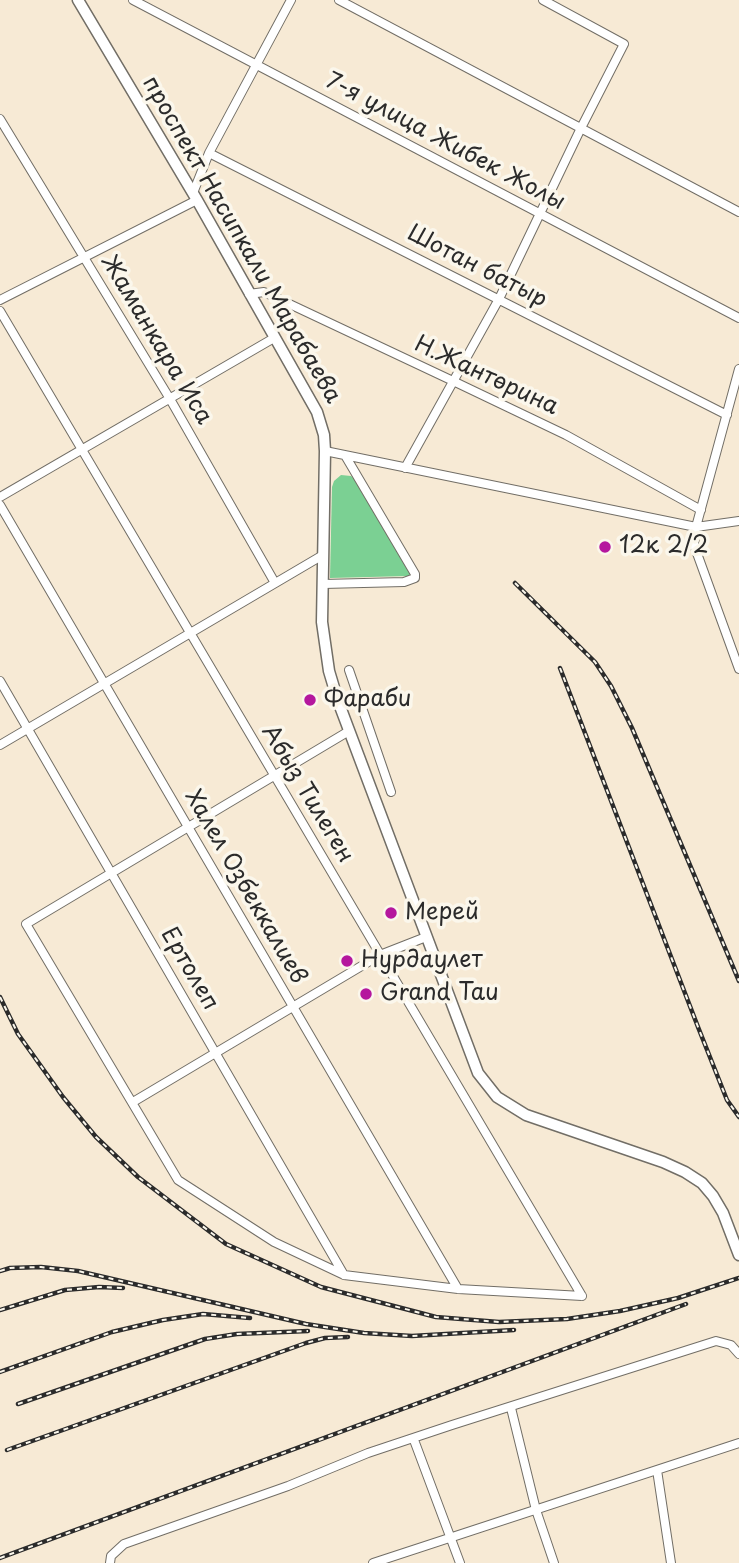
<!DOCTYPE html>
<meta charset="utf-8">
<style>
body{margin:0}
canvas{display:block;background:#f7ead5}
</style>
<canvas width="739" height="1563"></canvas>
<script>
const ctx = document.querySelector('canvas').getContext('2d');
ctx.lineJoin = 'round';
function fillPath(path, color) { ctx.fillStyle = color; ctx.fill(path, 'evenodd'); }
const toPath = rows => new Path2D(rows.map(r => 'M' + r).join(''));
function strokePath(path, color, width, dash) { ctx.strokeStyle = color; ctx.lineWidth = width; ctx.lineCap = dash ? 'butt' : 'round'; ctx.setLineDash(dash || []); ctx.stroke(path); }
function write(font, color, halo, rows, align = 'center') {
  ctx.font = font + ' "Playpen Sans",sans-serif'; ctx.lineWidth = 7; ctx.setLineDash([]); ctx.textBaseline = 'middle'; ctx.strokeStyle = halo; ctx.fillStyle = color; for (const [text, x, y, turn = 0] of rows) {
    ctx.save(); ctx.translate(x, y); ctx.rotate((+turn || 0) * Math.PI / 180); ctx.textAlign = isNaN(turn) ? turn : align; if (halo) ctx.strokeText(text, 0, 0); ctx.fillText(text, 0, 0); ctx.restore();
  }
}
const green = toPath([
 [341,475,351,476,357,481,410,574,409,576,330,578,332,487,334,481]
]);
const minor = toPath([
 [133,0,739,318],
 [339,0,739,212],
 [0,119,170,399,275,583],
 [209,153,727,415],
 [193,193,209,153,291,0],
 [249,294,264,292,453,381,566,435,701,510],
 [0,300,197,200],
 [0,311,582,1296],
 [739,369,696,527,694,545,739,669],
 [325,451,696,527,739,521],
 [405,468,499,299,581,128,624,44,543,0],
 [0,497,274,338],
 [0,505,458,1289],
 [323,584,404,582,415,578,415,574,346,457],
 [349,670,391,792],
 [0,681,344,1275],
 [349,731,26,924,178,1180,274,1242,344,1275,458,1289,582,1296],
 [0,745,323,555],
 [133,1102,380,955,426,937],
 [511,1408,536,1510,554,1563],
 [414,1440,460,1563],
 [657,1470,671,1563],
 [110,1563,111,1556,124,1544,288,1486,368,1453,452,1425,716,1341,731,1345,739,1354],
 [373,1563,739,1443]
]);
const major = toPath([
 [78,0,197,200,317,412,324,435,325,451,322,622,329,671,338,701,478,1073,497,1097,526,1115,663,1162,685,1172,702,1183,713,1196,723,1213,739,1255]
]);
const rail = toPath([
 [515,583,595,662,611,686,632,728,739,981],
 [560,668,698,1027,727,1100,739,1117],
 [0,997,18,1034,63,1097,96,1137,138,1177,226,1244,321,1287,436,1317,499,1322,567,1319,620,1311,678,1298,739,1278],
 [0,1271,10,1268,41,1267,78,1271,306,1324,364,1333,412,1336,514,1330],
 [0,1310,65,1290,99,1287,123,1288],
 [0,1372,112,1332,163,1320,203,1314,250,1318],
 [18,1404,205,1339,237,1334,308,1331],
 [7,1450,306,1343,325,1338,348,1337],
 [0,1558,686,1304]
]);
const markers = [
 [605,547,7,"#b5179e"],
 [310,700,7,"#b5179e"],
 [391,913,7,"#b5179e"],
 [347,961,7,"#b5179e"],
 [366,994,7,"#b5179e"]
];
const streetNames = [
 ["7-я улица Жибек Жолы",445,142,28],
 ["проспект Насипкали Марабаева",241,240,60],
 ["Шотан батыр",477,267,27],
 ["Жаманкара Иса",156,340,59],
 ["Н.Жантөрина",486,376,25],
 ["Абыз Тилеген",307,794,59],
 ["Халел Озбеккалиев",245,887,60],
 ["Ертолеп",189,969,60]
];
const poiNames = [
 ["12к 2/2",619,547],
 ["Фараби",324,700],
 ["Мерей",405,913],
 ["Нурдаулет",361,961],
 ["Grand Tau",380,994]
];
fillPath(green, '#7bd093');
strokePath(minor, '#726e66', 10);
strokePath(major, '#726e66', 13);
strokePath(minor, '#fff', 8);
strokePath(major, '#fff', 10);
strokePath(rail, '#2b2b2b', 4.5);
strokePath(rail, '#fbf7ec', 2, [5]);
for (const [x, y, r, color] of markers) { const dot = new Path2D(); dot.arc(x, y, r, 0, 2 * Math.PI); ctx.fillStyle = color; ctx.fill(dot); strokePath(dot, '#fbf7ec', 2.5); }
write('23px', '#2b2b2b', '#fbf7ec', streetNames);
write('23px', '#2b2b2b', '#fbf7ec', poiNames, 'left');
</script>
